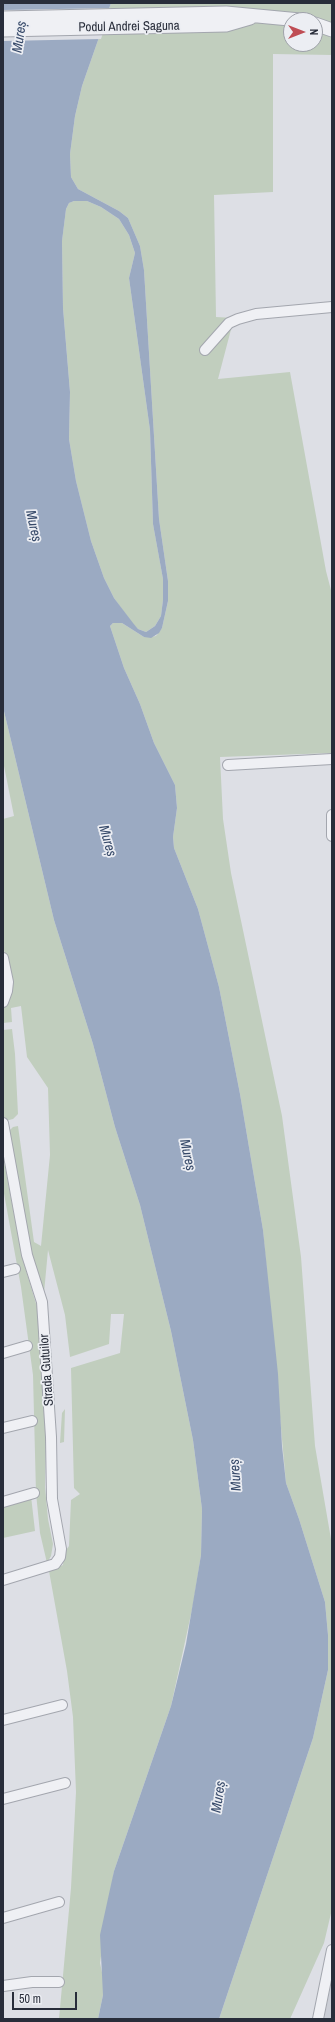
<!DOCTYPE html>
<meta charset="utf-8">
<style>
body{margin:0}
#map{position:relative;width:335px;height:2022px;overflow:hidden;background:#dddfe5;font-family:"Archivo Narrow",sans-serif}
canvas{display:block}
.frame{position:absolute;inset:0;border:4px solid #282d3a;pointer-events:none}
.north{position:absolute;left:283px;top:12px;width:40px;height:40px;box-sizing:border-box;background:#eceef3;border:1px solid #9ea1a9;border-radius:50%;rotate:90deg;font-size:11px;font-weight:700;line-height:16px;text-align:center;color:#282d3a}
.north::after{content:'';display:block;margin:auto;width:14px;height:18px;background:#bf4d54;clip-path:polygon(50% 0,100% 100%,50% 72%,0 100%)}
.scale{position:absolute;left:12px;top:1992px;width:65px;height:18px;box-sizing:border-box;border:2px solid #282d3a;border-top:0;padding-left:5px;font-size:12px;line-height:14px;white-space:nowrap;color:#282d3a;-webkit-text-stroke:3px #eceef3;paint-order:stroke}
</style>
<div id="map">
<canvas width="335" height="2022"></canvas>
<div class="frame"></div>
<div class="north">N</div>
<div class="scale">50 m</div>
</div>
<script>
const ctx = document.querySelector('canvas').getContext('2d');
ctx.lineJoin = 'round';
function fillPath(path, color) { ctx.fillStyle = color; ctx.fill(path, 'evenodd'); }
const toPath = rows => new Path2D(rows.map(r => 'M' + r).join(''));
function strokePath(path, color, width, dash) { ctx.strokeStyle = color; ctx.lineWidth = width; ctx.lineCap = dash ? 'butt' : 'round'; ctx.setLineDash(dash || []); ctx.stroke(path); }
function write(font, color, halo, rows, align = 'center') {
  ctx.font = font + ' "Archivo Narrow",sans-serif'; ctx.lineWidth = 3.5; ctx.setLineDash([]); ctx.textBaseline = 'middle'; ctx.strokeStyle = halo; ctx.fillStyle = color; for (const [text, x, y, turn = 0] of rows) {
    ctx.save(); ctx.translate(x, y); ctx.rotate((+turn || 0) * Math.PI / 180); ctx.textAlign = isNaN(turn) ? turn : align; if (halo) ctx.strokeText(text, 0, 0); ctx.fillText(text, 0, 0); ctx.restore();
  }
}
const built = toPath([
 [331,1984,332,2019,324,2019]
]);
const green = toPath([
 [111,3,332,3,332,55,273,54,273,192,214,195,216,317,234,318,218,379,290,372,326,571,332,594,332,753,220,757,223,819,231,873,282,1116,301,1257,315,1446,332,1545,332,1909,324,1943,290,2019,219,2019,313,1738,328,1670,328,1635,325,1602,299,1519,286,1483,263,1230,240,1094,219,987,198,909,174,848,173,837,177,808,175,785,154,743,140,704,124,668,110,626,113,623,122,623,144,637,151,637,156,636,162,628,168,601,168,581,159,519,144,270,140,246,128,218,119,211,78,189,71,177,70,154,75,116,82,86],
 [291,20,315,20,315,44,291,44],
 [74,201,87,201,101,207,119,219,129,235,135,253,129,278,150,430,153,524,163,579,163,600,161,616,155,626,146,632,138,629,132,623,114,598,104,578,91,541,76,481,69,439,70,392,63,308,62,241,66,209,69,203],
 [3,707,54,920,93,1044,115,1127,140,1205,171,1331,193,1440,202,1509,201,1555,193,1605,171,1706,114,1871,100,1963,103,1977,103,1995,98,2019,59,2019,71,1888,76,1792,73,1717,67,1671,49,1571,63,1565,64,1553,69,1546,71,1500,80,1494,74,1488,71,1368,120,1353,124,1314,111,1314,109,1344,70,1357,65,1315,48,1250,44,1293,35,1272,9,1131,13,1127,18,1126,34,1242,41,1246,50,1155,48,1088,27,1057,21,1006,11,1008,12,1022,3,1023,3,1009,9,996,10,979,3,945,3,819,14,816,3,761],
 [12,1029,15,1054,18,1114,13,1119,5,1121,3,1113,3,1030],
 [3,1156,22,1257,37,1307,40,1335,46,1439,45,1487,48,1519,53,1544,51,1556,47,1563,40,1533,36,1493,33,1375,21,1287,3,1188],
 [65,1409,64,1442,60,1443,62,1413],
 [31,1496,35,1531,3,1538,3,1504]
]);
const water = toPath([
 [3,3,111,3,82,86,75,116,70,154,71,177,78,189,119,211,128,218,140,246,144,270,159,519,168,581,168,601,162,628,159,633,151,638,144,637,122,623,113,623,110,626,124,668,140,704,154,743,175,785,177,808,173,837,174,848,198,909,219,987,240,1094,263,1230,278,1374,282,1446,286,1483,299,1519,325,1602,328,1635,328,1670,313,1738,219,2019,98,2019,103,1995,100,1935,114,1871,171,1706,186,1644,201,1555,202,1509,193,1440,171,1331,140,1205,115,1127,93,1044,54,920,3,707],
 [74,201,87,201,101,207,119,219,129,235,135,253,129,278,150,430,153,524,163,579,163,600,161,616,155,626,146,632,138,629,133,623,114,598,104,578,91,541,76,481,69,439,70,392,63,308,62,241,66,209,69,203]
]);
const pier = toPath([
 [111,8,101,39,3,41,3,10]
]);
const minor = toPath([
 [205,350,229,323,238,319,256,314,332,307],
 [228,765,332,759],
 [332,815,332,836],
 [3,958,8,982,7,991,3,1002],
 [3,1123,27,1255,42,1302,51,1437,52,1499,61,1549,60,1557,55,1564,3,1580],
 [3,1272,15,1269],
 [3,1353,27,1346],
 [3,1428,32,1421],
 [3,1502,34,1493],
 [3,1720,62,1705],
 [3,1799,65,1783],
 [3,1918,59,1902],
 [3,1986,32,1982,59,1982],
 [318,2019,332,1950]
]);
const tertiary = toPath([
 [3,18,226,13,300,20],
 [315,24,332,30],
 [3,30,226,25,250,18]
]);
const streetNames = [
 ["Podul Andrei Șaguna",129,27,-1],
 ["Strada Gutuilor",47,1370,-94]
];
const waterNames = [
 ["Mureș",20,37,-81],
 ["Mureș",33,526,78],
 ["Mureș",107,841,74],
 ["Mureș",187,1155,78],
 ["Mureș",236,1475,-94],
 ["Mureș",219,1797,-81]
];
fillPath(built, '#cbced6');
fillPath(green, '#c1cebe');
fillPath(water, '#9baac2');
fillPath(pier, '#dddfe5');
strokePath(minor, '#a3a6ae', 12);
strokePath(tertiary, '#a3a6ae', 15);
strokePath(minor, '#eff0f4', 10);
strokePath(tertiary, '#eff0f4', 13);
write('13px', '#282d3a', '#eceef3', streetNames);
write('italic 14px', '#364969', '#eceef3', waterNames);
</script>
